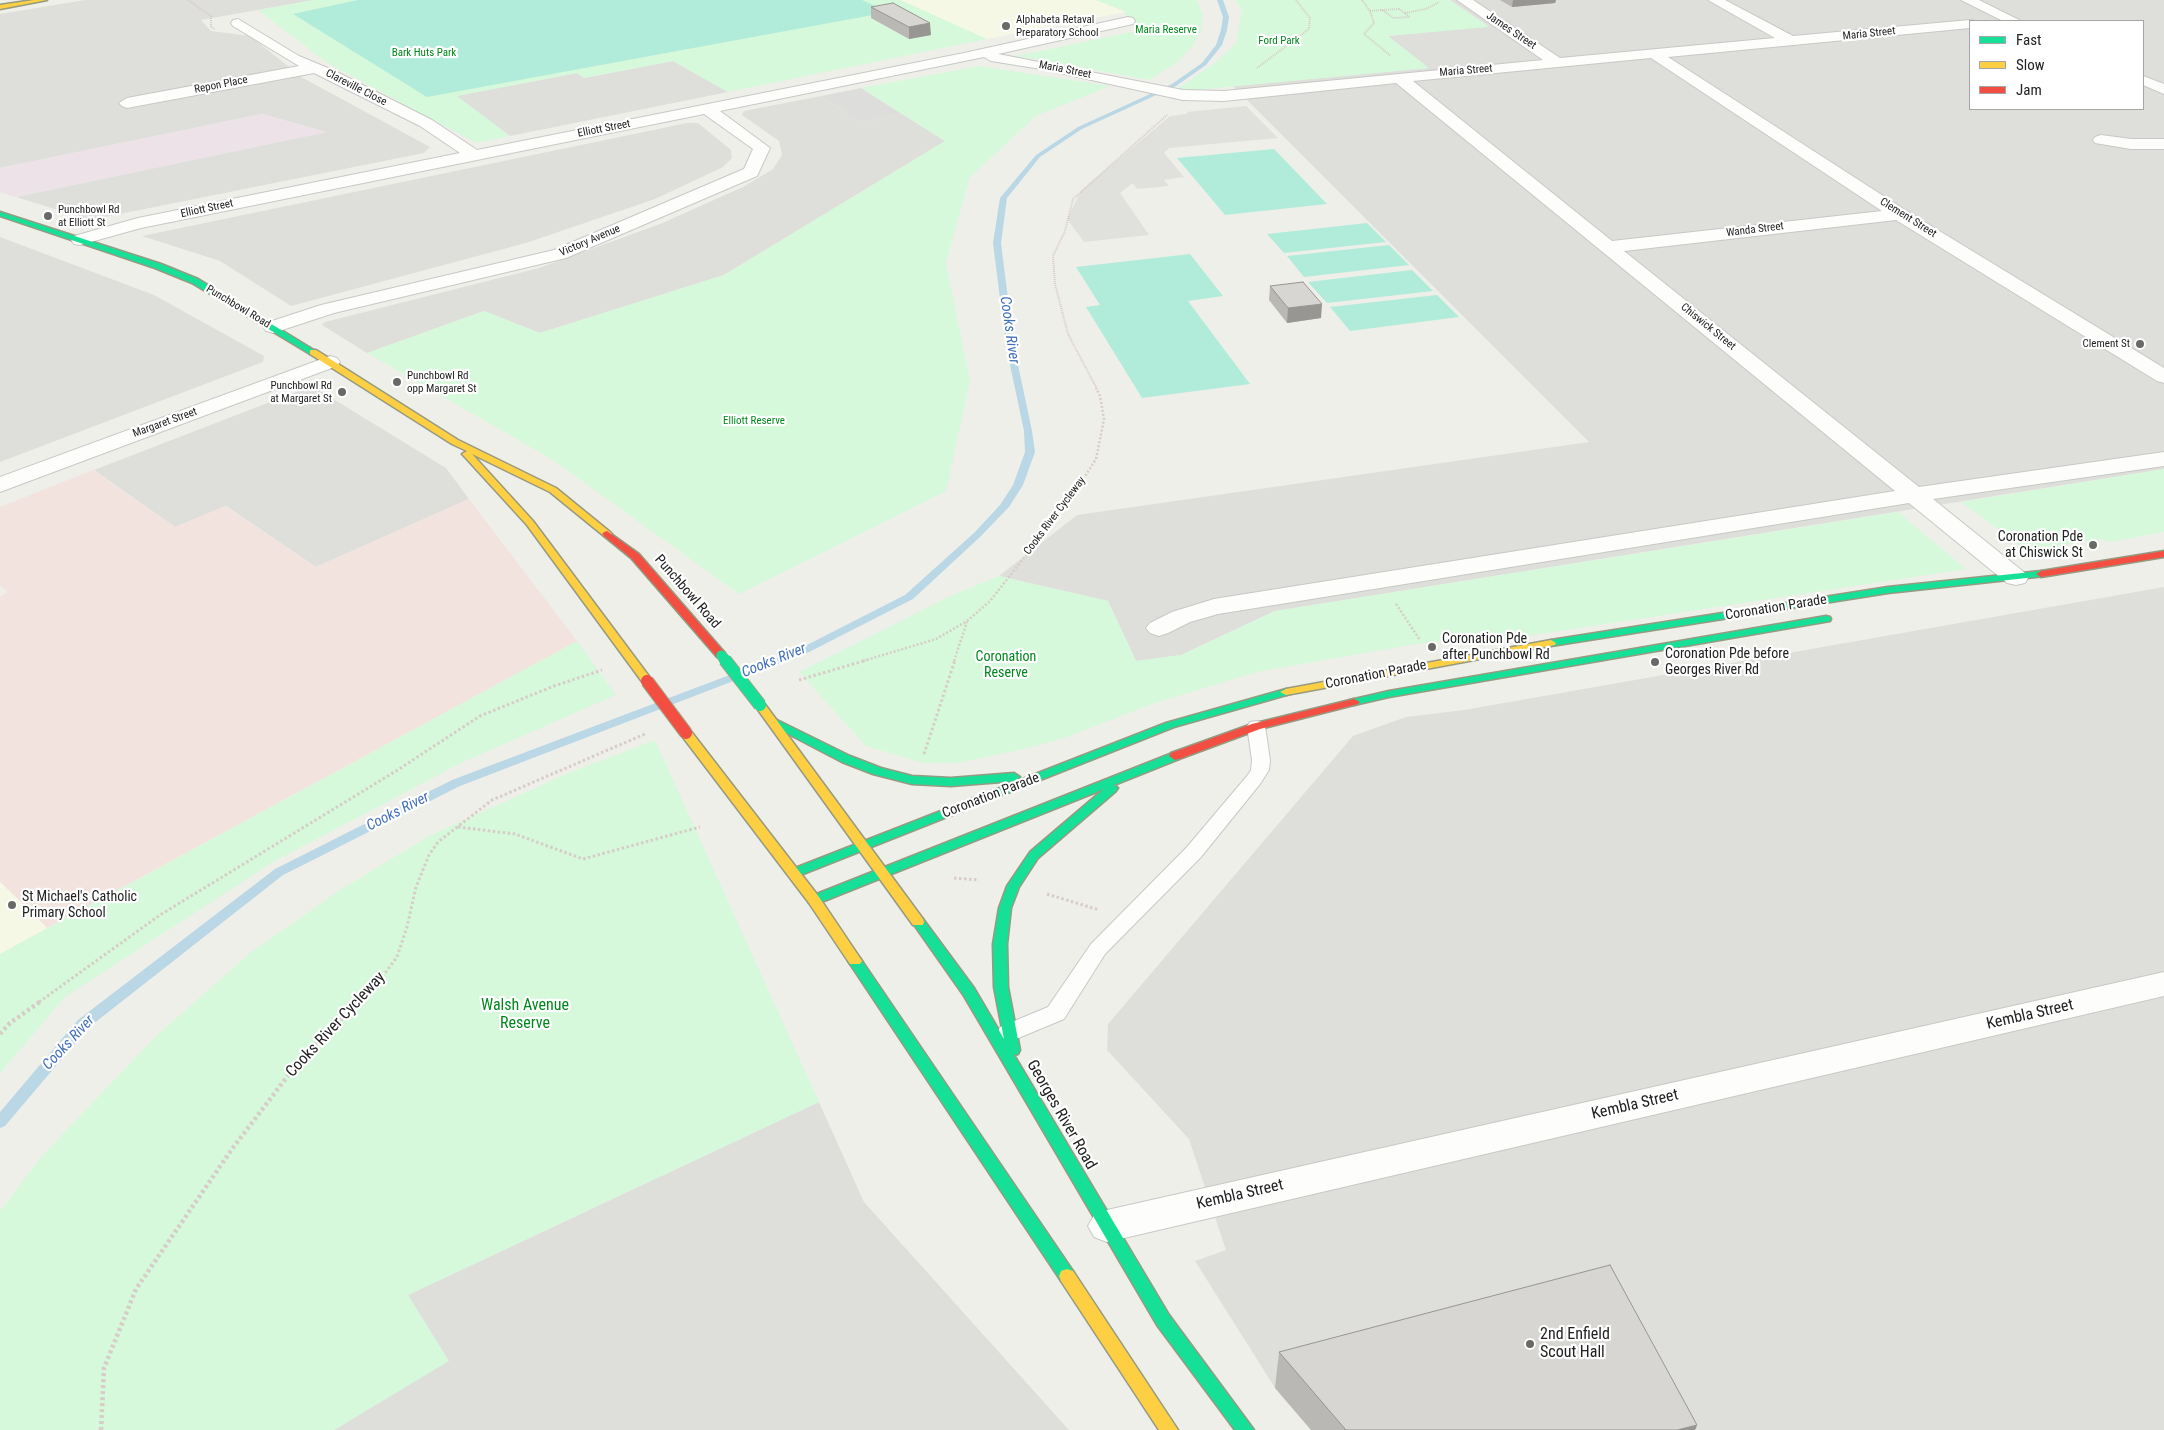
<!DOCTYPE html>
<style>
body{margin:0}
#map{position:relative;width:2164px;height:1430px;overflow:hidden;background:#efefea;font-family:"Roboto Condensed",sans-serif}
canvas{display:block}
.legend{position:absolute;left:1969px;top:20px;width:175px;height:90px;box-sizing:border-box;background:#fff;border:1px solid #a6a6a6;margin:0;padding:6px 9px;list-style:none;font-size:15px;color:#212121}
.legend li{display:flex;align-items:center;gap:10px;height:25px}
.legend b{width:25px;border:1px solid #a6a6a6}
</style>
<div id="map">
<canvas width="2164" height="1430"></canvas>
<ul class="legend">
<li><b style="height:6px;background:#16e098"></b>Fast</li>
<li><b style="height:6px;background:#ffcf43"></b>Slow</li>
<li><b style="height:6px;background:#f24e42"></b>Jam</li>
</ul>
</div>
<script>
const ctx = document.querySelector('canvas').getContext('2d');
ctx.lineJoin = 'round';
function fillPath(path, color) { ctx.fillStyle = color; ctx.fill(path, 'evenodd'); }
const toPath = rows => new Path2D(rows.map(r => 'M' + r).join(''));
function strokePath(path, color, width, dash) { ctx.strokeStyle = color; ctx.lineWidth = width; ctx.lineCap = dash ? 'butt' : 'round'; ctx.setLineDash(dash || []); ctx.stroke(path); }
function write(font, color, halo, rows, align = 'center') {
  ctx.font = font + ' "Roboto Condensed",sans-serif'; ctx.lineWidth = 4.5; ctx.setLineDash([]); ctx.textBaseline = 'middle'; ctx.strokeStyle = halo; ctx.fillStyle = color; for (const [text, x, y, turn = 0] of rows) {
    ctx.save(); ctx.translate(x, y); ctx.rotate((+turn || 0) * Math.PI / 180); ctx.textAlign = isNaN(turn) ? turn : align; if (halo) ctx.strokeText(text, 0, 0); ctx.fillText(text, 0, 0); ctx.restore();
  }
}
const residential = toPath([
 [85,0,314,0,201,20,211,31,250,36,303,78,430,147,424,153,90,220,16,197,326,132,262,114,0,168,0,14],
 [1450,0,2164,0,2164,469,1275,611,1181,655,1136,661,1108,601,999,576,1077,515,1589,442,1233,86,1428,68,1388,36,1488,26],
 [1970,21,2143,21,2143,109,1970,109],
 [673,61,728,92,510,136,456,96,577,73,584,78],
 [821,96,862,123,902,114,945,141,724,275,540,333,484,311,367,353,322,325,325,322,539,268,660,224,743,187,773,169,782,155,779,141,742,115,744,111],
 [687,123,698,123,731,150,732,158,723,167,655,199,526,243,291,306,220,261,142,236],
 [0,237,154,295,264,356,263,362,0,462],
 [317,389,446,468,469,499,316,567,226,506,175,527,94,470,301,390],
 [2164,587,2164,1430,1311,1430,1275,1388,1195,1261,1226,1250,1189,1139,1107,1050,1108,1024,1353,736,1406,717,1464,710],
 [819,1102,864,1202,1069,1430,334,1430,448,1361,408,1295]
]);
const commercial = toPath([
 [93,470,175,527,225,506,316,567,469,499,577,641,47,928,0,882,0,596,8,592,0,586,0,507]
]);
const industrial = toPath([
 [262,114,327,132,16,197,0,192,0,168]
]);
const education = toPath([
 [900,0,1096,0,1125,12,987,39],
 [0,882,47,928,0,954]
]);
const religious = toPath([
 [861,88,902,114,862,123,821,96]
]);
const park = toPath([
 [314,0,900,0,987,39,728,92,673,61,584,78,577,73,457,96,510,136,476,143,326,62,258,10],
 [1096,0,1197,0,1203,15,1201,30,1192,47,1177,62,1150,80,1017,56,1136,31,1124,11],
 [1235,0,1450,0,1489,27,1388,36,1429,68,1186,91,1177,89,1219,60,1236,43,1242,10],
 [979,66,1110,86,1036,116,970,177,946,263,970,381,946,491,739,594,553,460,367,353,484,311,540,333,724,275,945,141,861,88],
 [2164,469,2164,532,2110,542,2100,539,2036,550,2023,548,1961,502],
 [1898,512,1966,569,1468,645,1457,639,1410,645,1257,672,1152,704,1067,737,1028,748,958,763,923,763,866,746,799,672,950,596,999,576,1108,601,1136,661,1181,655,1275,611],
 [577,641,616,695,463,762,273,862,65,997,0,1073,0,954],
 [655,740,819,1102,408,1295,449,1361,334,1430,0,1430,0,1211,40,1158,155,1037,250,953,340,890,429,836,566,774]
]);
const pitch = toPath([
 [358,0,862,0,889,12,427,97,293,14],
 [1274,149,1327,204,1225,215,1177,158],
 [1367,223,1386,242,1284,253,1267,234],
 [1389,245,1409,265,1304,277,1287,256],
 [1190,254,1223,296,1188,301,1250,384,1142,398,1086,307,1100,305,1076,267],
 [1412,270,1433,291,1327,303,1308,282],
 [1437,295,1459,317,1350,331,1330,307]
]);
const parking = toPath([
 [1246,106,1278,138,1169,148,1164,153,1184,177,1164,180,1169,186,1137,189,1133,183,1120,193,1149,235,1084,242,1067,219,1081,191,1170,116,1187,114,1187,112]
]);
const stream = toPath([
 [1217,0,1223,0,1229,17,1227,30,1222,45,1206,65,1176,86,1082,129,1040,157,1007,198,1001,243,1014,346,1032,431,1035,452,1023,485,1009,507,980,537,913,599,809,652,460,786,283,875,88,1028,5,1126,0,1128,0,1112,78,1020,275,869,452,780,801,648,905,595,974,533,1000,505,1013,485,1025,452,1024,431,1006,346,993,243,1000,198,1036,155,1078,127,1172,84,1202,63,1216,45,1221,30,1223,17,1217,0]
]);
const pathFar3 = toPath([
 [188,0,211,16,211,27,215,29],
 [1362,0,1370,11,1374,23,1364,34,1391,56],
 [1399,9,1410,17,1394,18,1382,10,1399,9],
 [1370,11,1382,10],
 [1405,13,1426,9,1439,2],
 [1257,68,1309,29,1310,18,1296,0],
 [1097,389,1068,334,1055,284,1053,256,1065,231,1073,199,1167,115]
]);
const pathFar2 = toPath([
 [1396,604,1420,640],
 [863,661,936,639,967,621,990,601,1071,498,1096,459,1104,419,1100,396,1096,388],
 [954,661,967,622]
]);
const pathFar1 = toPath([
 [799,680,867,660],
 [924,754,955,660],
 [458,827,515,834,583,859,700,827],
 [954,878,979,880],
 [1047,894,1099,910],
 [39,1002,160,915,396,771,480,716,554,686,602,670],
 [358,1002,378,983,397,957,407,927,416,887,429,855,438,842,492,800,645,734]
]);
const path = toPath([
 [0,1034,10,1023,41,1001],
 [101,1430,104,1368,136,1289,232,1149,303,1056,360,1001]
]);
const lane = toPath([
 [1256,721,1262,722,1265,726,1270,760,1269,770,1260,784,1201,857,1105,954,1064,1019,1016,1039,1008,1041,1000,1039,997,1033,1000,1027,1048,1007,1091,944,1187,847,1247,776,1251,770,1252,760,1247,726,1250,722,1256,721]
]);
const street = toPath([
 [1457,0,1473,0,1560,58,1775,38,1708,0,1725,0,1793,36,1970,20,1975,21,1970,21,1970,28,1668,57,1905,210,2164,368,2164,383,2157,381,1896,220,1624,251,1919,487,2164,452,2164,466,1933,499,2025,573,2028,578,2025,583,2016,585,2007,583,1909,503,1218,614,1190,622,1168,633,1159,636,1150,633,1146,628,1150,623,1172,612,1214,599,1895,491,1396,83,1224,101,1183,100,1041,69,991,61,984,57,720,111,770,148,757,176,566,258,334,313,273,333,266,331,263,327,266,323,321,305,554,250,744,169,753,149,704,114,141,228,80,245,74,244,71,240,74,236,138,218,460,153,420,126,314,73,127,108,122,106,119,103,127,98,299,66,233,26,231,23,233,20,238,19,299,56,335,71,432,120,477,150,964,53,1128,17,1133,18,1135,21,1133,24,998,54,1183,90,1224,91,1543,60,1457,0],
 [1651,58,1882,211,1612,241,1413,81,1651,58],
 [1961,0,1979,0,2021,21,2003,21,1961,0],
 [2143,76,2164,84,2164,94,2143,85,2143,76],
 [2101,135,2131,139,2164,139,2164,149,2131,149,2095,143,2093,140,2095,137,2101,135],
 [330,356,337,358,340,362,337,366,0,492,0,477,330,356],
 [2164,972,2164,996,1107,1242,1094,1237,1088,1226,1094,1215,1107,1210,2164,972]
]);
const fast = toPath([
 [0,212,161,264,198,279,317,352,313,354,310,354,192,283,155,268,0,216,0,212],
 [2041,571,2045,572,2046,574,2045,576,1888,593,1551,646,1546,643,1551,640,1888,587,2041,571],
 [1826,616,1830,617,1831,619,1830,621,1389,697,1354,705,1348,702,1350,700,1389,691,1826,616],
 [1286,689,1290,690,1292,692,1290,694,1174,727,798,876,794,877,790,876,788,873,790,870,1166,723,1286,689],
 [777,720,850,756,881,768,912,776,951,778,1014,773,1020,777,1014,781,951,786,912,784,873,774,842,762,773,726,771,724,777,720],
 [1175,752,1179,753,1181,756,1179,759,1114,785,1118,788,1116,791,1038,858,1019,887,1011,908,1007,944,1008,987,1020,1050,1018,1054,1014,1055,1169,1315,1254,1430,1235,1430,1157,1325,964,996,912,922,913,919,918,917,923,919,974,988,1004,1039,994,987,993,944,999,908,1007,886,1030,852,1104,789,819,903,809,903,808,900,809,897,1175,752],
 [855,956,860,958,1073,1271,1075,1276,1073,1281,1067,1283,1061,1281,850,964,848,961,850,958,855,956]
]);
const slow = toPath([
 [34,0,47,0,0,9,0,5,34,0],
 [310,350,316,350,458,440,556,488,610,532,612,534,610,536,604,536,550,492,472,454,533,521,651,679,652,681,651,683,643,683,527,525,464,456,462,454,467,451,452,444,310,354,310,350],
 [1551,640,1556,643,1555,645,1286,695,1280,692,1286,689,1551,640],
 [760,702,764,703,923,919,924,922,923,925,913,925,756,707,754,705,756,703,760,702],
 [686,729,690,730,819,897,860,958,862,961,860,964,850,964,809,903,682,736,680,733,682,730,686,729],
 [1067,1269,1073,1271,1178,1430,1159,1430,1061,1281,1059,1276,1061,1271,1067,1269]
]);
const jam = toPath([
 [607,531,639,554,725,653,726,655,725,657,717,657,631,558,604,536,602,534,604,532,607,531],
 [2164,551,2164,557,2041,577,2036,574,2041,571,2164,551],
 [1354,699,1360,702,1358,704,1260,729,1179,759,1175,760,1169,756,1171,753,1252,724,1354,699]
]);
const fastBridgeFar1 = toPath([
 [721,655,726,661]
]);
const fastBridge = toPath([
 [725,660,760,705]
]);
const jamBridge = toPath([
 [647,681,686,733]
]);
const wall = toPath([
 [1500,0,1556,0,1555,3,1512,7],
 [871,7,931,35,909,39,871,18],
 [1270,286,1321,318,1287,323,1269,300],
 [1279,1352,1697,1425,1695,1430,1311,1430,1275,1388]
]);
const shadedWall = toPath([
 [1513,0,1556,0,1555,3,1512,7],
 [930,23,931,35,909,39,909,27],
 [1322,304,1321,318,1287,323,1288,308],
 [1697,1425,1695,1430,1677,1430]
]);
const building = toPath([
 [893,3,930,23,909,27,871,7,893,3],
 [1303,282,1322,304,1288,308,1270,286,1303,282],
 [1610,1265,1697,1425,1677,1430,1346,1430,1279,1352,1610,1265]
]);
const markers = [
 [1006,26,5,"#696967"],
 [48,216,5,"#696967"],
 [2140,344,5,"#696967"],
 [397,382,5,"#696967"],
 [342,392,5,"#696967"],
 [2093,545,5,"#696967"],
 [1432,647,5,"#696967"],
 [1655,662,5,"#696967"],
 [12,905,5,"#696967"],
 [1530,1344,5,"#696967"]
];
const farPoinames = [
 ["Alphabeta Retaval",1016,20],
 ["Preparatory School",1016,33],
 ["Punchbowl Rd",58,210],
 ["at Elliott St",58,223],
 ["Clement St",2130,344,"right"],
 ["Punchbowl Rd",407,376],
 ["opp Margaret St",407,389],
 ["Punchbowl Rd",332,386,"right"],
 ["at Margaret St",332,399,"right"]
];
const farParknames = [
 ["Maria Reserve",1166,30],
 ["Ford Park",1279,41],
 ["Bark Huts Park",424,53],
 ["Elliott Reserve",754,421]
];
const farStreetnames = [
 ["James Street",1511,31,34],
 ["Maria Street",1869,34,-6],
 ["Maria Street",1065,70,11],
 ["Maria Street",1466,71,-5],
 ["Repon Place",221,85,-11],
 ["Clareville Close",356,88,27],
 ["Elliott Street",604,129,-11],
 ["Elliott Street",207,209,-12],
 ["Clement Street",1908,218,32],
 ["Wanda Street",1755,230,-7],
 ["Victory Avenue",590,241,-23],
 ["Punchbowl Road",238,307,31],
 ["Chiswick Street",1708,327,39],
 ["Margaret Street",165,423,-20],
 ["Cooks River Cycleway",1055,516,-53]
];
const poiNames = [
 ["Coronation Pde",2083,537,"right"],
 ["at Chiswick St",2083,553,"right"],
 ["Coronation Pde",1442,639],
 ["after Punchbowl Rd",1442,655],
 ["Coronation Pde before",1665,654],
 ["Georges River Rd",1665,670],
 ["St Michael's Catholic",22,897],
 ["Primary School",22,913]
];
const streetNames = [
 ["Punchbowl Road",687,592,49],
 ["Coronation Parade",1776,608,-9],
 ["Coronation Parade",1376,675,-11],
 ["Coronation Parade",991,796,-21]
];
const parkNames = [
 ["Coronation",1006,657],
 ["Reserve",1006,673]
];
const waterNames = [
 ["Cooks River",1009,330,82],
 ["Cooks River",774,661,-22],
 ["Cooks River",398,812,-27],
 ["Cooks River",69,1043,-47]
];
const nearParknames = [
 ["Walsh Avenue",525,1006],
 ["Reserve",525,1024]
];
const nearStreetnames = [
 ["Kembla Street",2030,1015,-13],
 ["Cooks River Cycleway",336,1025,-47],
 ["Kembla Street",1635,1105,-13],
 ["Georges River Road",1061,1115,60],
 ["Kembla Street",1240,1195,-13]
];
const nearPoinames = [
 ["2nd Enfield",1540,1335],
 ["Scout Hall",1540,1353]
];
fillPath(residential, '#dededb');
fillPath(commercial, '#f2e3de');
fillPath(industrial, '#ede2e8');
fillPath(education, '#f6f8e6');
fillPath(religious, '#dddddb');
fillPath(park, '#d6f8db');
fillPath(pitch, '#b1ebda');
fillPath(parking, '#e0e0dd');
fillPath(stream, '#bad7e6');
strokePath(lane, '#c8c8c6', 2);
strokePath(street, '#c8c8c6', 2);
strokePath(fast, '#959b80', 3);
strokePath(slow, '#959b80', 3);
strokePath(jam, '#959b80', 3);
strokePath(pathFar3, '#d8ccc8', 2, [1, 1]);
strokePath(pathFar2, '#d8ccc8', 2.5, [2, 2]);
strokePath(pathFar1, '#d8ccc8', 3, [2.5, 2.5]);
strokePath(path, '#d8ccc8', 4.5, [3, 3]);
fillPath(lane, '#fdfdfc');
fillPath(street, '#fdfdfc');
fillPath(fast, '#16e098');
fillPath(slow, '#ffcf43');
fillPath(jam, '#f24e42');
strokePath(fastBridgeFar1, '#a6a085', 11, []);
strokePath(fastBridge, '#a6a085', 14, []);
strokePath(jamBridge, '#a6a085', 14, []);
strokePath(fastBridgeFar1, '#16e098', 9);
strokePath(fastBridge, '#16e098', 12);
strokePath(jamBridge, '#f24e42', 12);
fillPath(wall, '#bab8b5');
fillPath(shadedWall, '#979693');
fillPath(building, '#d8d6d2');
strokePath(building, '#979693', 1);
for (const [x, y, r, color] of markers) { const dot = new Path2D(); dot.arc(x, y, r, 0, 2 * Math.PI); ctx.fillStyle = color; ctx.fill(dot); strokePath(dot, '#fff', 2); }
write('11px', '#212121', '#fff', farPoinames, 'left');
write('11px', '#01881d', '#fff', farParknames);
write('11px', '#212121', '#fff', farStreetnames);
write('14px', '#212121', '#fff', poiNames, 'left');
write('14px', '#212121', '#fff', streetNames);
write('14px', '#01881d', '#fff', parkNames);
write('italic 15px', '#4270bc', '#fff', waterNames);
write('16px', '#01881d', '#fff', nearParknames);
write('16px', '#212121', '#fff', nearStreetnames);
write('16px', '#212121', '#fff', nearPoinames, 'left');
</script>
